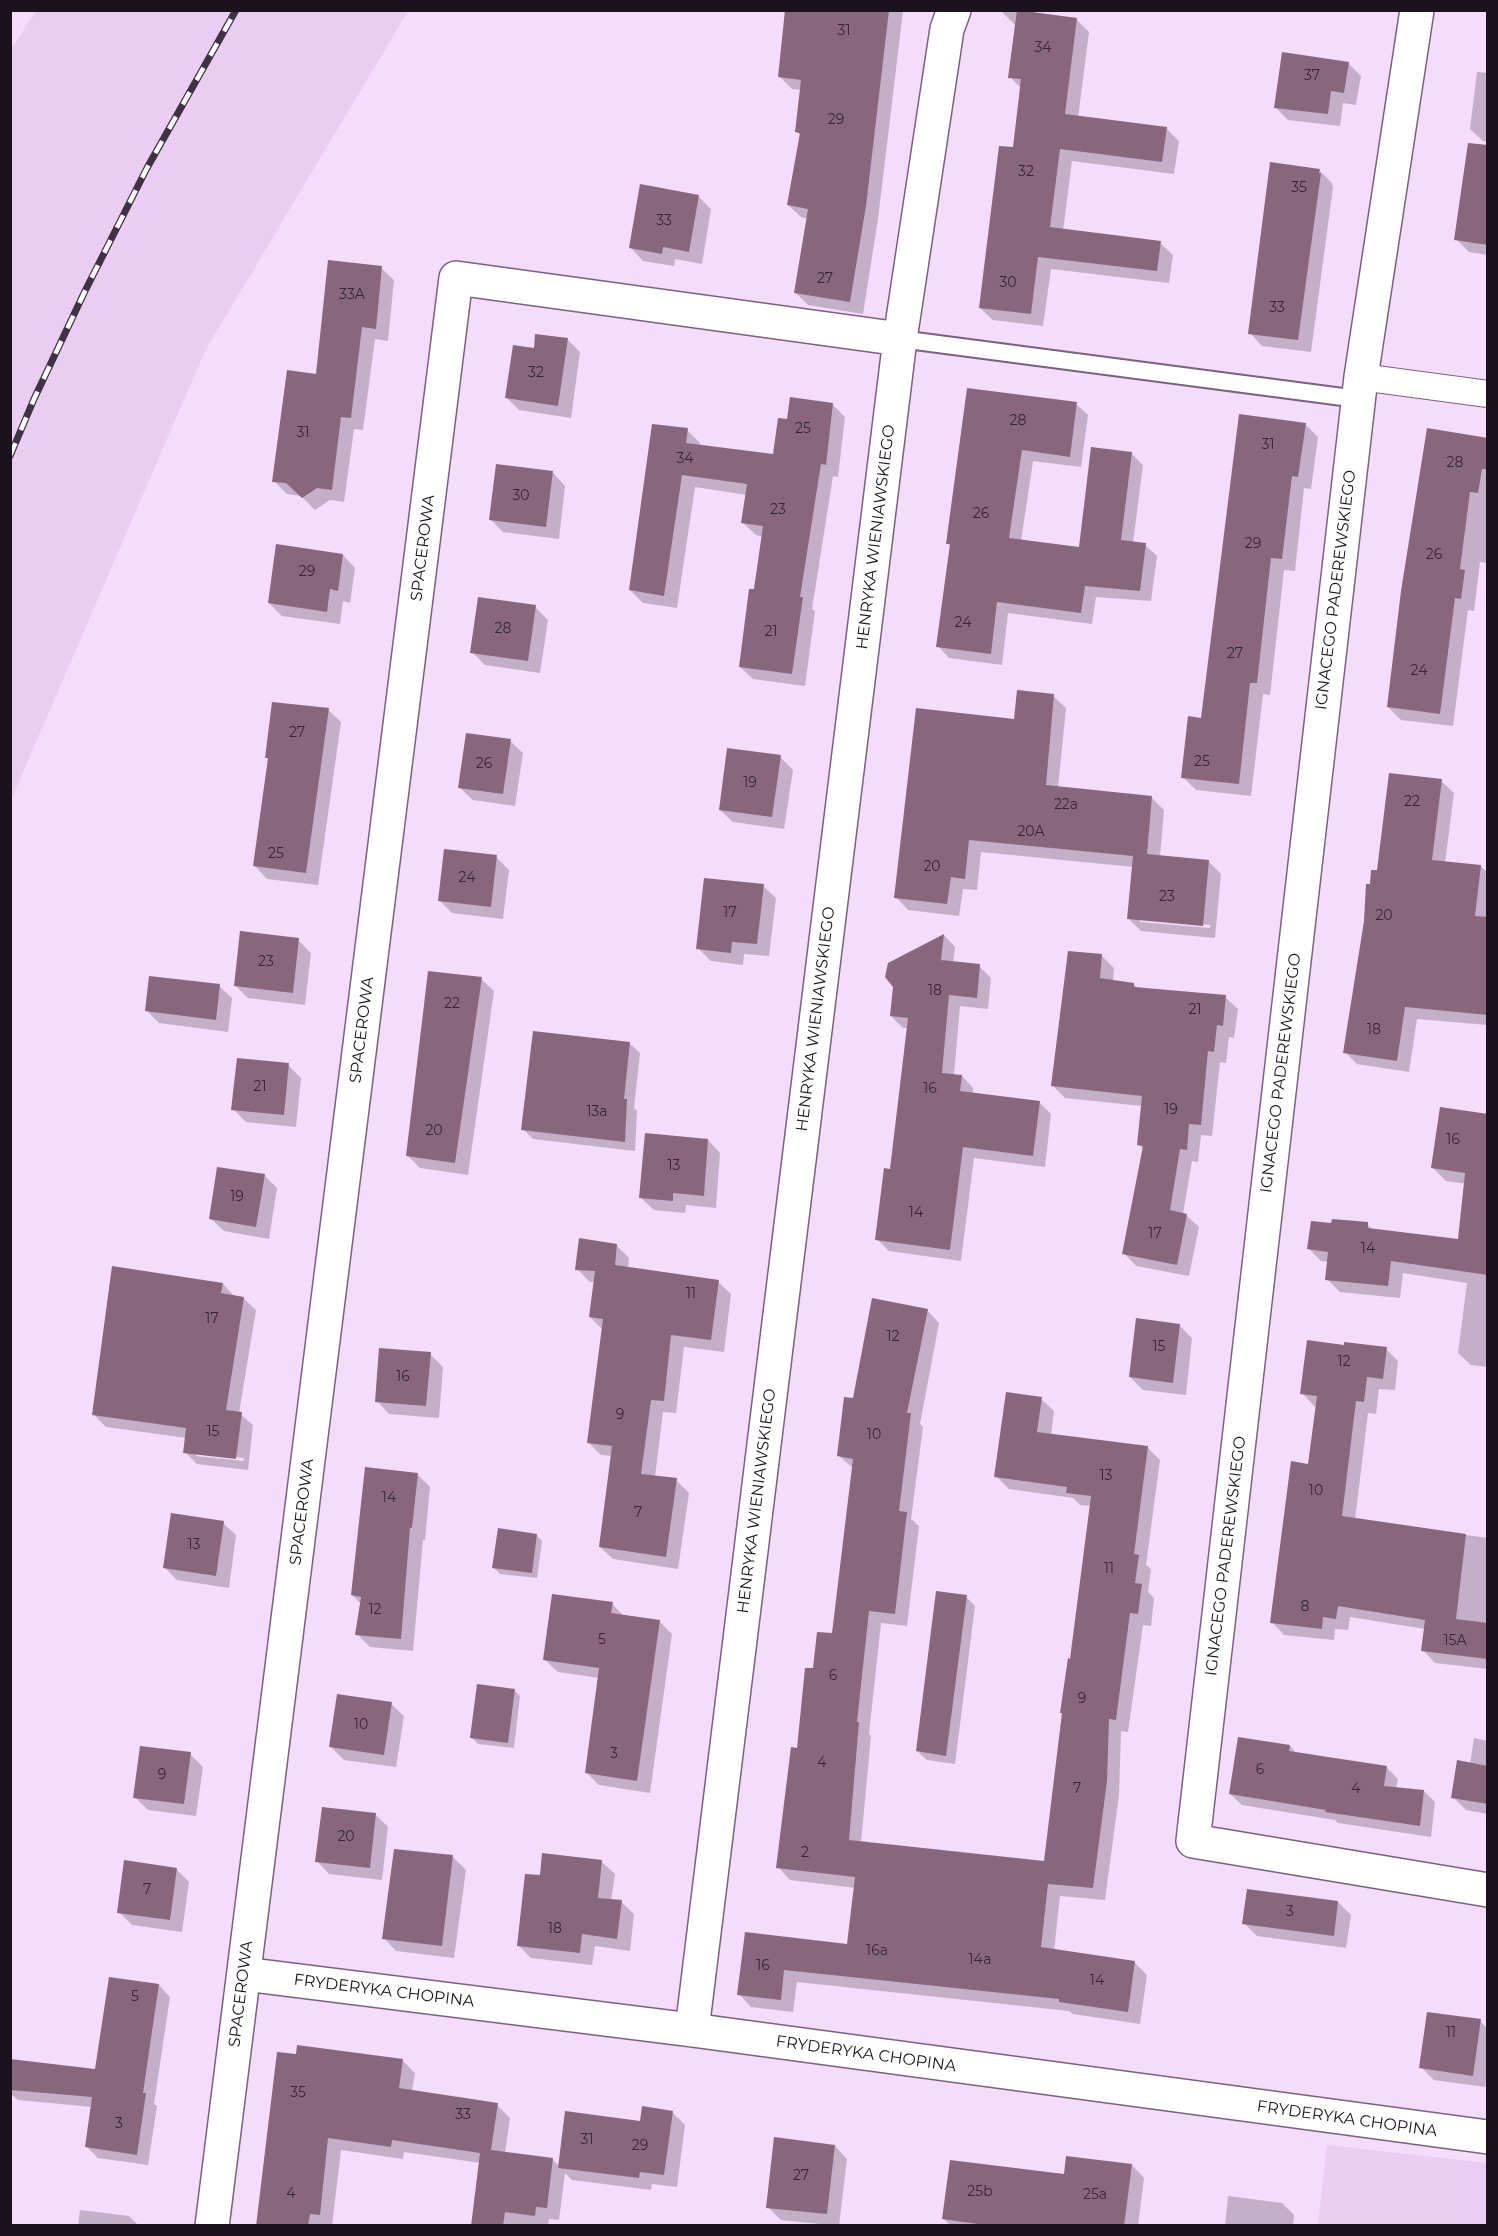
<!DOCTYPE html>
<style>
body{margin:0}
#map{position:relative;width:1498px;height:2236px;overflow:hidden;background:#f5dbfc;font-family:Montserrat,sans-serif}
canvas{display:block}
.frame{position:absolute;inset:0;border:12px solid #1b121e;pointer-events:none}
</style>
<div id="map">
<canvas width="1498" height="2236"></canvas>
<div class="frame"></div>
</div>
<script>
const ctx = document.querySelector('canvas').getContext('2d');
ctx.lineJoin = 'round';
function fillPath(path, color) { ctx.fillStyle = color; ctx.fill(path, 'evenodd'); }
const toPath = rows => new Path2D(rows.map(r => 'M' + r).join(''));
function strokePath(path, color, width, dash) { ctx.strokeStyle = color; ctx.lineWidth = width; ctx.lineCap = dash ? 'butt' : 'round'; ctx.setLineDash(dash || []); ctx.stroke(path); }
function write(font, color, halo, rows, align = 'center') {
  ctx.font = font + ' Montserrat,sans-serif'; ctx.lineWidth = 4.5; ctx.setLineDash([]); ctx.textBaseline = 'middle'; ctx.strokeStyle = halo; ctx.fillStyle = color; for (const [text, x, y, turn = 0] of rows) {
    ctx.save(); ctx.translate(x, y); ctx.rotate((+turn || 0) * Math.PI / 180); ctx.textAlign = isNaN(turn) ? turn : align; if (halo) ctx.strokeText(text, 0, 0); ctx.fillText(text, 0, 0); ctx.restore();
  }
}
const built = toPath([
 [36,11,408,11,205,351,11,800,10,51],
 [1327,2145,1487,2163,1487,2225,1318,2225]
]);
const shadow = toPath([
 [787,10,903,11,878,219,863,314,808,305,796,293,808,219,801,217,788,205,801,136,797,132,801,90,792,89,779,76],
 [1000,10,1076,19,1089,32,1078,118,1166,128,1179,141,1174,174,1072,161,1063,231,1160,243,1173,255,1169,283,1051,269,1043,326,993,320,980,308,1014,149,1022,89,1010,77,1016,26],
 [1348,63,1361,76,1356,105,1343,103,1340,126,1288,120,1275,107],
 [1477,72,1488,73,1488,142,1483,141,1470,129],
 [1319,170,1332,183,1333,187,1311,352,1262,346,1250,333],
 [1488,194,1488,255,1469,252,1456,239],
 [698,196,711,209,702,264,675,259,674,266,643,261,631,248],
 [381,268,394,280,388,341,375,339,363,430,354,429,344,502,330,500,315,510,301,496,287,494,274,481,318,375],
 [567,339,580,352,571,418,519,410,506,397,535,350],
 [968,389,1076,404,1088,415,1081,467,1033,461,1021,541,1080,548,1131,453,1143,465,1133,543,1145,545,1157,556,1151,601,1096,597,1092,624,1008,613,1002,665,949,658,938,646,951,547,947,543],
 [832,404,845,417,838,477,833,476,812,609,815,611,805,686,753,679,740,667,763,537,756,535,743,523,747,495,695,487,677,608,643,603,630,590,687,430,700,443,700,446,774,455,788,421],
 [1305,424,1318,437,1311,489,1304,488,1295,571,1284,570,1270,695,1263,694,1251,796,1196,790,1183,777],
 [1488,441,1488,563,1480,562,1474,611,1468,610,1453,726,1401,720,1388,707],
 [553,473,565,486,559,539,503,532,491,520],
 [343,555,355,568,350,603,343,601,340,624,282,616,269,603],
 [535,607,548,620,540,673,485,665,472,652],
 [1053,696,1066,708,1058,788,1152,798,1164,810,1160,856,1209,862,1221,874,1215,938,1141,931,1128,918,1134,867,981,852,977,890,963,889,959,916,908,910,896,897,1016,721],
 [1140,918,1210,925,1210,928,1140,922],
 [328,710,341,722,318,885,267,879,255,866,269,760,266,757],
 [510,741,523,753,515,806,473,800,460,788],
 [780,757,793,770,784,829,733,822,720,810],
 [1441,781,1454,793,1445,863,1480,866,1488,873,1488,1025,1417,1019,1409,1072,1357,1064,1345,1052,1371,886,1378,872],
 [496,857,509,870,503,919,452,913,439,900],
 [763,886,776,898,769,956,744,954,743,965,711,961,698,948],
 [944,935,955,947,953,963,979,966,991,978,988,1009,960,1006,954,1075,962,1076,973,1088,973,1094,1039,1102,1051,1114,1045,1167,974,1158,961,1261,889,1251,877,1239,891,1171,908,1028,903,1028,891,1016],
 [298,940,311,953,305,1005,248,998,235,985],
 [1101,955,1114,968,1113,981,1133,984,1138,988,1225,997,1238,1009,1234,1038,1229,1037,1226,1063,1220,1062,1212,1136,1201,1135,1198,1162,1192,1161,1183,1214,1186,1215,1199,1227,1189,1276,1136,1266,1124,1253,1144,1150,1139,1145,1142,1106,1065,1098,1053,1086],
 [481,979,494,991,468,1175,420,1168,407,1155],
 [219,986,232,998,228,1032,159,1023,146,1010],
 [629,1043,640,1053,634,1108,637,1111,635,1151,533,1139,523,1129],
 [288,1065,301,1078,296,1127,246,1122,233,1109],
 [1484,1115,1488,1187,1446,1181,1433,1168],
 [708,1140,720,1153,716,1208,686,1205,685,1213,654,1210,641,1198],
 [264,1175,277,1188,269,1239,224,1231,211,1219],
 [1367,1224,1373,1230,1459,1240,1488,1237,1488,1367,1471,1365,1458,1353,1467,1283,1403,1273,1400,1298,1340,1292,1327,1279,1329,1262,1321,1261,1308,1248,1333,1225],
 [616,1245,629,1258,628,1269,718,1282,731,1294,724,1352,684,1347,676,1413,663,1412,655,1477,676,1480,689,1493,678,1569,613,1559,600,1547,612,1456,601,1455,588,1442,603,1330,590,1317,595,1282,590,1282,577,1269],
 [223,1284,235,1297,243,1298,256,1310,239,1413,253,1425,248,1470,197,1464,185,1452,187,1438,106,1427,94,1415],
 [196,1453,244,1458,243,1461,196,1456],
 [927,1310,939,1323,920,1424,923,1427,911,1519,919,1526,907,1626,881,1623,869,1734,871,1736,861,1843,1046,1863,1091,1506,1080,1505,1073,1498,1009,1489,996,1476,1041,1399,1054,1411,1051,1435,1147,1447,1160,1460,1146,1565,1151,1569,1148,1592,1154,1598,1151,1626,1143,1625,1128,1732,1121,1731,1119,1795,1105,1900,1060,1896,1054,1951,1134,1962,1147,1975,1140,2024,1073,2014,1069,2011,797,1982,793,2012,751,2007,739,1994,746,1933,849,1946,856,1888,790,1880,778,1867,798,1749,814,1670,833,1635,854,1469,839,1456,854,1400],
 [1179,1325,1192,1338,1186,1395,1143,1390,1130,1377],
 [1386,1349,1398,1361,1395,1390,1379,1389,1376,1414,1368,1413,1355,1520,1488,1538,1488,1669,1435,1663,1423,1650,1425,1629,1350,1617,1348,1630,1335,1629,1334,1640,1284,1635,1272,1622,1310,1465,1317,1406,1314,1406,1302,1393],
 [430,1354,443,1367,439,1418,389,1414,377,1401],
 [418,1475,430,1487,425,1540,423,1540,413,1651,370,1647,357,1634,361,1604,352,1595],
 [223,1523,236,1535,229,1588,177,1580,164,1567],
 [536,1535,542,1541,537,1578,500,1574,494,1568],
 [966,1597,975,1606,955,1764,927,1760,917,1751],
 [612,1604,624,1616,659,1621,672,1634,650,1793,599,1785,586,1772,599,1678,558,1672,545,1660],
 [514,1690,520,1696,514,1748,478,1744,472,1738],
 [391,1704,404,1716,396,1767,344,1760,331,1747],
 [1474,1738,1488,1741,1488,1814,1466,1810,1453,1797,1470,1764],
 [1290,1746,1297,1754,1386,1767,1398,1779,1396,1788,1424,1791,1435,1802,1431,1837,1338,1823,1335,1820,1242,1805,1230,1794],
 [190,1754,203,1767,196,1816,148,1810,135,1797],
 [375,1814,388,1827,382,1880,329,1874,317,1861],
 [395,1851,453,1857,466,1870,454,1958,396,1951,384,1938],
 [602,1862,615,1874,611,1901,621,1902,634,1914,630,1951,595,1946,592,1965,531,1958,518,1945,541,1877],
 [176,1869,189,1882,182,1932,132,1925,119,1912],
 [1338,1902,1351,1915,1346,1948,1257,1936,1244,1923],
 [159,1985,170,1997,154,2104,157,2106,148,2165,98,2158,87,2147,92,2107,18,2100,10,2093,10,2060,96,2071],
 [1480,2021,1488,2029,1488,2071,1485,2087,1434,2080,1421,2067],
 [278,2054,402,2060,415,2073,412,2091,497,2105,510,2118,505,2153,552,2159,559,2166,641,2123,672,2112,685,2125,677,2187,652,2184,651,2190,572,2180,565,2173,559,2220,549,2219,548,2226,472,2226,481,2163,404,2152,403,2159,341,2150,332,2226,258,2226],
 [835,2146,847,2159,839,2226,781,2220,768,2207],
 [1132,2165,1144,2178,1138,2226,951,2226,944,2219,1065,2175],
 [1228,2196,1282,2203,1294,2215,1293,2226,1225,2226],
 [80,2210,129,2216,139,2226,78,2226]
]);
const building = toPath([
 [785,10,889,10,866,206,850,302,794,293,808,209,787,205,800,133,795,132,801,80,778,77],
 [1017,10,1077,18,1065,114,1167,127,1162,162,1060,149,1050,227,1161,241,1157,271,1038,257,1031,314,979,308,999,146,1013,147,1021,79,1008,78],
 [1282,52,1349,62,1344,93,1331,91,1328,114,1274,108],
 [1468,143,1488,145,1488,245,1454,240],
 [1270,162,1320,169,1319,173,1321,173,1298,340,1248,334],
 [640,184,699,195,689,252,663,247,662,254,629,248],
 [328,260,382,266,376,329,362,327,351,418,341,417,332,490,317,488,302,498,286,483,272,482,287,370,316,374],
 [535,334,568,338,558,406,505,398,513,345,534,348],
 [967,388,1077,402,1070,457,1022,450,1009,538,1079,547,1091,447,1132,452,1121,540,1146,543,1140,591,1085,586,1081,613,997,602,991,654,936,647,950,544,946,544],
 [790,397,833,403,826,465,821,464,800,597,803,597,792,674,739,667,749,589,754,589,763,526,741,523,747,484,682,475,664,596,629,590,652,424,688,428,686,443,773,454,778,418,787,419],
 [1239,414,1306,423,1298,477,1292,476,1282,559,1271,558,1257,683,1250,683,1239,784,1181,778,1188,716,1201,718],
 [1427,428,1488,438,1488,469,1482,469,1478,493,1470,492,1460,569,1465,570,1461,599,1455,598,1440,714,1387,707,1401,591],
 [496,464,553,471,546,527,489,520],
 [276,544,343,554,338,591,330,589,327,612,268,603],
 [478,597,536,605,528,661,470,653],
 [1017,690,1054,694,1046,785,1152,796,1147,854,1209,860,1203,926,1127,919,1133,856,969,840,965,879,951,877,947,904,894,898,916,708,1014,719],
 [272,702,329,708,306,873,253,866,268,758,265,758],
 [466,733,511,739,503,794,458,788],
 [727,748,781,755,772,817,719,810],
 [1389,773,1442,779,1432,860,1481,865,1475,916,1488,917,1488,1015,1405,1007,1397,1061,1343,1053,1364,921,1366,884,1370,884,1371,870,1377,870],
 [444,849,497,855,491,907,438,901],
 [704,878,764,884,757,944,732,942,731,953,696,949],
 [240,931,299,938,293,993,234,986],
 [944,934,941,960,980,964,977,998,949,995,942,1073,962,1075,960,1091,1040,1101,1033,1156,963,1147,950,1250,875,1240,884,1168,890,1169,908,1018,890,1016,893,987,885,977,888,963],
 [1068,951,1102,954,1100,978,1134,983,1134,987,1226,995,1223,1026,1217,1025,1214,1052,1208,1051,1201,1125,1189,1124,1187,1150,1180,1149,1170,1210,1187,1214,1177,1265,1122,1254,1143,1146,1137,1145,1142,1096,1051,1086],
 [428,971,482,977,455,1163,406,1156],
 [149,976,220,984,216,1020,145,1011],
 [533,1031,630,1042,624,1099,627,1099,625,1142,521,1130],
 [237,1058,289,1063,284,1115,231,1110],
 [1440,1107,1488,1114,1488,1275,1391,1261,1388,1286,1325,1280,1328,1252,1307,1249,1311,1221,1331,1223,1332,1219,1368,1222,1368,1228,1458,1239,1465,1173,1431,1168],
 [645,1133,708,1139,704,1196,673,1193,673,1201,639,1198],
 [217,1167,265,1174,256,1227,209,1219],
 [579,1238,617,1244,615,1265,719,1280,711,1340,671,1335,664,1401,651,1400,641,1474,677,1478,666,1557,599,1547,612,1446,587,1443,603,1319,589,1317,595,1271,575,1270],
 [112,1266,223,1283,221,1293,244,1297,226,1410,242,1412,236,1459,183,1453,186,1428,92,1415],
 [872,1298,928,1309,907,1413,911,1413,899,1511,907,1512,895,1614,869,1611,857,1722,859,1722,849,1840,1044,1861,1062,1713,1060,1713,1068,1658,1070,1659,1091,1496,1066,1493,1067,1487,994,1477,1006,1392,1042,1397,1037,1432,1148,1446,1134,1554,1139,1555,1135,1583,1142,1584,1138,1614,1130,1613,1116,1720,1109,1719,1107,1781,1093,1888,1048,1884,1041,1947,1135,1961,1128,2012,1059,2002,1059,1999,784,1970,781,2000,737,1995,745,1932,847,1944,855,1877,776,1868,791,1747,797,1748,805,1668,813,1668,817,1632,832,1633,853,1459,837,1456,844,1397,853,1398],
 [1136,1318,1180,1324,1173,1383,1129,1377],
 [1307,1340,1344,1345,1344,1342,1387,1347,1383,1379,1367,1377,1364,1402,1356,1401,1342,1516,1466,1534,1456,1619,1488,1623,1488,1659,1421,1651,1425,1620,1338,1606,1336,1619,1323,1617,1322,1629,1270,1623,1291,1461,1308,1464,1317,1396,1300,1394],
 [379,1348,431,1352,426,1406,375,1402],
 [365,1467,418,1473,412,1528,410,1528,401,1639,355,1635,361,1597,351,1595],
 [171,1513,224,1521,216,1576,163,1568],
 [498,1528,537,1534,532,1573,492,1568],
 [936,1591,967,1595,946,1756,916,1751],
 [552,1594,613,1602,611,1613,660,1620,637,1781,585,1773,599,1668,543,1660],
 [477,1684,515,1689,508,1743,470,1738],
 [337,1694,392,1702,384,1755,329,1747],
 [1238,1737,1290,1745,1289,1751,1387,1766,1384,1786,1424,1790,1420,1826,1325,1812,1326,1810,1229,1794],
 [140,1746,191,1752,184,1804,133,1798],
 [1457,1760,1488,1766,1488,1804,1451,1798],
 [322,1807,376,1813,370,1868,315,1862],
 [394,1849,453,1855,442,1946,382,1939],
 [542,1853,602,1860,598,1898,622,1900,617,1939,582,1934,580,1953,517,1946,525,1874,540,1875],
 [124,1860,177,1868,170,1920,117,1913],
 [1247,1889,1338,1901,1334,1936,1242,1924],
 [109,1977,159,1984,143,2093,146,2093,137,2155,85,2147,92,2097,10,2090,10,2059,95,2069],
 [1427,2012,1481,2019,1473,2076,1419,2068],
 [297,2045,403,2059,399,2088,498,2103,491,2150,553,2158,547,2208,536,2207,535,2216,505,2212,503,2226,471,2226,480,2153,392,2140,391,2147,328,2138,320,2215,310,2214,308,2226,256,2226,277,2052,296,2054],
 [642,2106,673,2111,664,2175,640,2172,639,2178,558,2168,565,2111,640,2121],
 [774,2137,835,2145,827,2214,766,2208],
 [1066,2156,1132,2164,1124,2226,992,2226,942,2219,950,2160,1064,2174]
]);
const service = toPath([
 [900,339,1358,399]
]);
const pedestrian = toPath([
 [1361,377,1488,394]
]);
const minor = toPath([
 [1417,10,1361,377,1193,1841,1488,1890],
 [244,1974,692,2030,1488,2137],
 [692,2030,900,339,947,29,954,10],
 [212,2226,456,278,900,339]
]);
const rail = toPath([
 [10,456,34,399,85,291,147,168,236,10]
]);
const numberNames = [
 ["31",844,31],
 ["34",1043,48],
 ["37",1312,76],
 ["29",836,120],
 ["32",1026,172],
 ["35",1299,188],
 ["33",664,221],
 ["27",825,279],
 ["30",1008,283],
 ["33A",352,295],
 ["33",1277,308],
 ["32",536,373],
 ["28",1018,421],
 ["25",803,429],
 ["31",303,433],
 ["31",1268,445],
 ["34",685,459],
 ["28",1455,463],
 ["30",521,496],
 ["23",778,510],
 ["26",981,514],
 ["29",1253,544],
 ["26",1434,555],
 ["29",307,572],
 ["24",963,623],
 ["28",503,629],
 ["21",771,632],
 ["27",1235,654],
 ["24",1419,671],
 ["27",297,733],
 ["25",1202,762],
 ["26",484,764],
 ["19",750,783],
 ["22",1412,802],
 ["22a",1066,805],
 ["20A",1031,832],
 ["25",276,854],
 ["20",932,867],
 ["24",467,878],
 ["23",1167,897],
 ["17",730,913],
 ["20",1384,916],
 ["23",266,962],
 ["18",935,991],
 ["22",452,1004],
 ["21",1195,1010],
 ["18",1374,1030],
 ["21",260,1087],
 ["16",930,1089],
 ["19",1171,1110],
 ["13a",597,1112],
 ["20",434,1131],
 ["16",1453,1140],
 ["13",674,1166],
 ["19",237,1197],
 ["14",916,1213],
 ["17",1155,1234],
 ["14",1368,1249],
 ["11",691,1294],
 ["17",212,1319],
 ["12",893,1337],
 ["15",1159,1347],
 ["12",1344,1362],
 ["16",403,1377],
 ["9",620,1415],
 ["15",213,1432],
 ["10",874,1435],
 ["13",1106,1476],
 ["10",1316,1491],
 ["14",389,1498],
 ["7",638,1513],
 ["13",194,1545],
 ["11",1109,1569],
 ["8",1305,1607],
 ["12",375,1610],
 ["5",602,1640],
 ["15A",1455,1641],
 ["6",833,1676],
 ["9",1082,1699],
 ["10",361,1725],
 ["3",614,1754],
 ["4",822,1763],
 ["6",1260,1770],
 ["9",162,1775],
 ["7",1077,1789],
 ["4",1356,1789],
 ["20",346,1837],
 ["2",805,1853],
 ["7",147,1890],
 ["3",1290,1912],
 ["18",555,1929],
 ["16a",877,1951],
 ["14a",980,1960],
 ["16",763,1966],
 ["14",1097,1981],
 ["5",135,1997],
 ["11",1451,2033],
 ["35",298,2093],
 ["33",463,2115],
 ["3",119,2124],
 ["31",587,2140],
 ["29",640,2146],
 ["27",801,2176],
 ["25b",980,2192],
 ["4",291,2194],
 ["25a",1095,2195]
];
const streetNames = [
 ["HENRYKA WIENIAWSKIEGO",876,537,-83],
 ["SPACEROWA",423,548,-83],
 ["IGNACEGO PADEREWSKIEGO",1336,590,-83],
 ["HENRYKA WIENIAWSKIEGO",816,1019,-83],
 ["SPACEROWA",362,1030,-83],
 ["IGNACEGO PADEREWSKIEGO",1281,1073,-83],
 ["HENRYKA WIENIAWSKIEGO",757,1501,-83],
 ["SPACEROWA",302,1512,-83],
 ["IGNACEGO PADEREWSKIEGO",1226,1556,-83],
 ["FRYDERYKA CHOPINA",384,1991,7],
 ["SPACEROWA",241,1994,-83],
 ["FRYDERYKA CHOPINA",866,2054,8],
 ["FRYDERYKA CHOPINA",1347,2119,8]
];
fillPath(built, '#ebccf3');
fillPath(shadow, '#0003');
fillPath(building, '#88677d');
strokePath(service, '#79627f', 20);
strokePath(pedestrian, '#79627f', 28);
strokePath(minor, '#79627f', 36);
strokePath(service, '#fff', 16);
strokePath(pedestrian, '#fff', 26);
strokePath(minor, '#fff', 33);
strokePath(rail, '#3e3342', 7);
strokePath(rail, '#fff', 4.5, [14]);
write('14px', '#362736', null, numberNames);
write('16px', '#1b121e', '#fff', streetNames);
</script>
